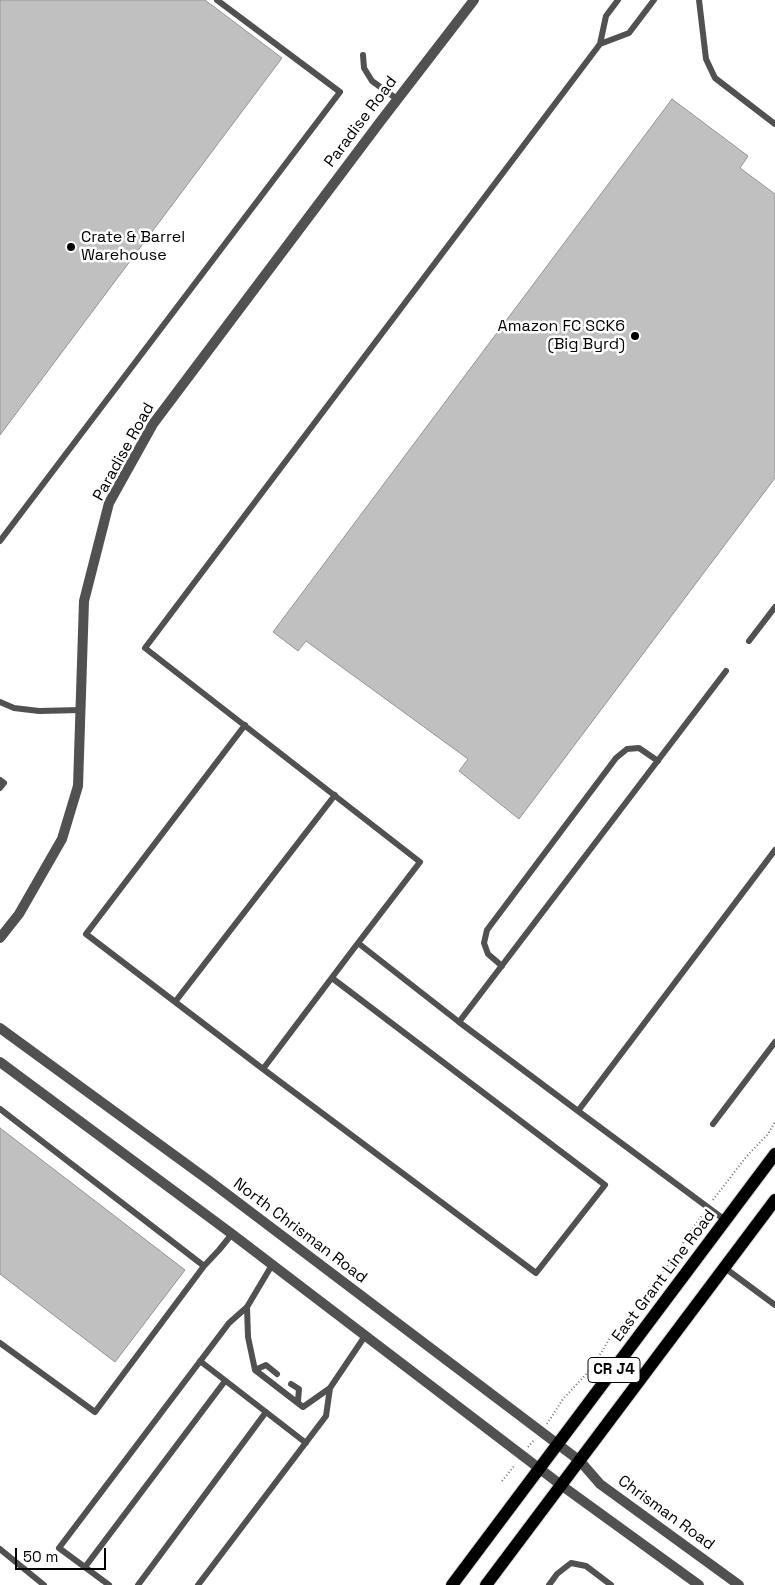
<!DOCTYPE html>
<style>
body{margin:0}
#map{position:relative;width:775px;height:1585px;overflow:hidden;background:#fff;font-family:"Space Grotesk",sans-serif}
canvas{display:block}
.scale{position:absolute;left:15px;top:1548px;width:91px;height:22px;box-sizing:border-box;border:2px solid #000;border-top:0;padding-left:6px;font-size:15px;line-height:18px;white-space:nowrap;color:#000;-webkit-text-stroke:4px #fff;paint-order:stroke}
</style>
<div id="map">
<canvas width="775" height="1585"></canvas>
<div class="scale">50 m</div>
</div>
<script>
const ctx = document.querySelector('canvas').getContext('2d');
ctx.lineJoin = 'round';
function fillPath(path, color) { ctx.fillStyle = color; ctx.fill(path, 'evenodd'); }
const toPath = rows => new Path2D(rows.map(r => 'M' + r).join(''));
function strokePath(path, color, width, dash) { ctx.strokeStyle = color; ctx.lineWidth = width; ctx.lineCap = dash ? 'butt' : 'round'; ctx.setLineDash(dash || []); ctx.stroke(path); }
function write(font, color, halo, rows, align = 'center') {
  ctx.font = font + ' "Space Grotesk",sans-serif'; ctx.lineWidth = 5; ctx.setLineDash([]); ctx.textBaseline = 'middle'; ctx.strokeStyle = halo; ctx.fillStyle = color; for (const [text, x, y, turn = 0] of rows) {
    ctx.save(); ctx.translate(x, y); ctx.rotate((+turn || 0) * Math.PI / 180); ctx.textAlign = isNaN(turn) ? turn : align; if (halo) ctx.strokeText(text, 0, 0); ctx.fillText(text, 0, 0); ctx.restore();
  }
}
const building = toPath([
 [0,0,205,0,282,58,0,435,0,0],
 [672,99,748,156,740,168,775,194,775,478,519,819,459,771,468,759,306,641,298,651,273,632,672,99],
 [0,1128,185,1270,115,1362,0,1274,0,1128]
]);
const path = toPath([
 [713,1200,746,1157,768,1134,775,1122],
 [547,1424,563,1399,592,1368,611,1336,634,1312,647,1290,676,1256,687,1236,703,1214],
 [528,1447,535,1439],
 [502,1481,515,1465]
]);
const service = toPath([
 [699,0,706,59,715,78,775,124],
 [600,44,606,16,618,0],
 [363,55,364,68,372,81,397,99],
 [0,541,340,92,217,0],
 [749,641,775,607],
 [726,671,459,1022,578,1111,775,850],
 [0,702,14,708,39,711,81,710],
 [245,725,86,934,263,1069],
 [0,780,4,783,0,788],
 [502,966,488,954,484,943,487,930,616,758,627,749,639,748,658,761],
 [332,978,605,1185,536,1273,263,1069,358,943],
 [175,1002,335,795],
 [459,1022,358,943,420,862,145,648,600,44,629,33,654,0],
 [0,1109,204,1266],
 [578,1111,725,1220],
 [713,1124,775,1042],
 [272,1265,247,1307,248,1337,255,1370,303,1407,330,1388,365,1336],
 [725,1268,775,1305],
 [0,1343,95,1412,204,1266,219,1250,232,1234],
 [200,1361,306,1443],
 [255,1370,266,1365,277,1374],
 [291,1384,299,1389,298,1401],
 [0,1549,44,1585],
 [85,1567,225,1381],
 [109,1585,59,1548,229,1323,247,1307],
 [138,1585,266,1412],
 [198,1585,326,1416,330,1388],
 [549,1585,557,1574,571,1563,586,1566,611,1585]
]);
const minor = toPath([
 [0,938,19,914,62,839,78,786,84,601,109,503,153,424,380,122,474,0],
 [0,1028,211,1182,580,1461,600,1484,739,1585],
 [0,1062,232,1234,561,1485,699,1585]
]);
const primary = toPath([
 [452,1585,775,1154],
 [486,1585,775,1200]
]);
const markers = [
 [71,247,5,"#000"],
 [635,336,5,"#000"]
];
const shields = [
 [614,1370,52]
];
const shieldNames = [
 ["CR J4",614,1370]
];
const streetNames = [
 ["Paradise Road",361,122,-53],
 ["Paradise Road",124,452,-61],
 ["North Chrisman Road",300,1231,37],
 ["East Grant Line Road",664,1276,-53],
 ["Chrisman Road",666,1513,36]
];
const poiNames = [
 ["Crate & Barrel",81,238],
 ["Warehouse",81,256],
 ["Amazon FC SCK6",625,327,"right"],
 ["(Big Byrd)",625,345,"right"]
];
fillPath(building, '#c0c0c0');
strokePath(building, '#959595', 1);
strokePath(primary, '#dbdbdb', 14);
strokePath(path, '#737373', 2, [1, 2.5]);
strokePath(service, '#515151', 6);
strokePath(minor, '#515151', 10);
strokePath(primary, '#000', 12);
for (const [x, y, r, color] of markers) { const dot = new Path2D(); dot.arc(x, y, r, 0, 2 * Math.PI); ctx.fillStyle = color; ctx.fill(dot); strokePath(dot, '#fff', 2); }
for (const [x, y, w] of shields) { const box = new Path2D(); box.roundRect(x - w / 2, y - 12.5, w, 25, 4); ctx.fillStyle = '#fff'; ctx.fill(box); strokePath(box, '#000', 1); }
write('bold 15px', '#000', null, shieldNames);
write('16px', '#000', '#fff', streetNames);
write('16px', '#000', '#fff', poiNames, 'left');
</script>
